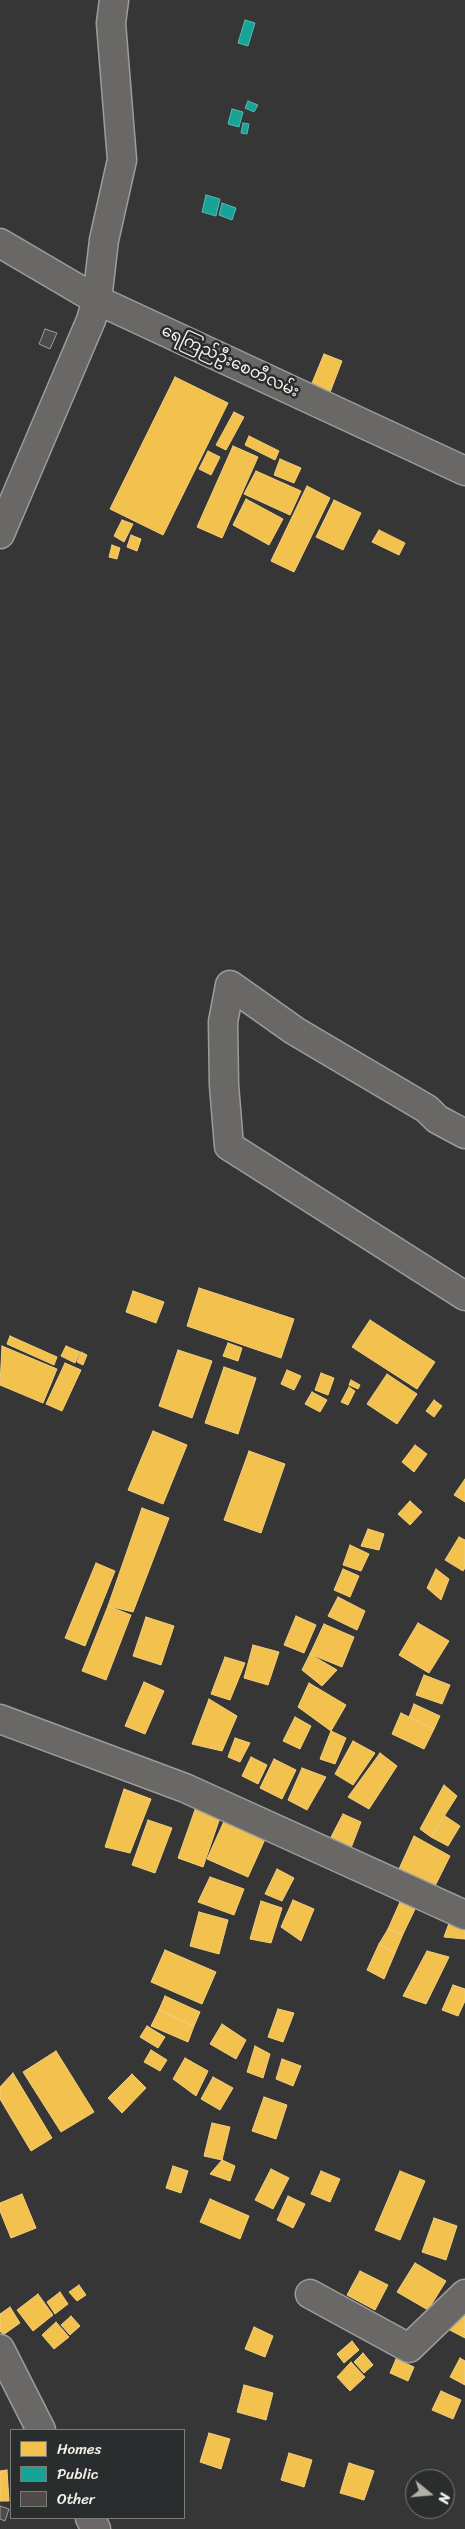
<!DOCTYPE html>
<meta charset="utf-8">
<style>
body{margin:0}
#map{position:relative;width:465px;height:2529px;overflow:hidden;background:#363636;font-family:Sriracha,sans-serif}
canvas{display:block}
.legend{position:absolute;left:10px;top:2429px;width:175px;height:90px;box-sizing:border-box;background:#2a2d2e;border:1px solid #7b7b78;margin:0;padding:6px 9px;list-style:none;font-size:15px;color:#f4f1e8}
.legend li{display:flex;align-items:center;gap:10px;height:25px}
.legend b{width:25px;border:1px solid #7b7b78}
.north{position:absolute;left:405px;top:2469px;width:50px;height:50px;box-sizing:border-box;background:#2a2d2e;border:1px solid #7b7b78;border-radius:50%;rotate:107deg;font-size:14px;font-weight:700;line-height:20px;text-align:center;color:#f4f1e8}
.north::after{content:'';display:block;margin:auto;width:18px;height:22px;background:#b2b0aa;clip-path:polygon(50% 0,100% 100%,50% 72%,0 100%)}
</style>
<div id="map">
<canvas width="465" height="2529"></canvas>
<ul class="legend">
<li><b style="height:14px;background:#f2c14e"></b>Homes</li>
<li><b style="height:14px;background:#17a398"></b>Public</li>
<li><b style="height:14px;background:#4e4b49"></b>Other</li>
</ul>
<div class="north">N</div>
</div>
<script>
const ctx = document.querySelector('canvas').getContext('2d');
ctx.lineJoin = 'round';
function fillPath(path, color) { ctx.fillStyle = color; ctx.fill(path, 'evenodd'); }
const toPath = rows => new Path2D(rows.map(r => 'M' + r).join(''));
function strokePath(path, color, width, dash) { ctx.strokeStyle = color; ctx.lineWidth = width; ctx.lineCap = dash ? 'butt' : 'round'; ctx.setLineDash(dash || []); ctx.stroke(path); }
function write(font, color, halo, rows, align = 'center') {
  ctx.font = font + ' Sriracha,"Noto Sans Myanmar",sans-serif'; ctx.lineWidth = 5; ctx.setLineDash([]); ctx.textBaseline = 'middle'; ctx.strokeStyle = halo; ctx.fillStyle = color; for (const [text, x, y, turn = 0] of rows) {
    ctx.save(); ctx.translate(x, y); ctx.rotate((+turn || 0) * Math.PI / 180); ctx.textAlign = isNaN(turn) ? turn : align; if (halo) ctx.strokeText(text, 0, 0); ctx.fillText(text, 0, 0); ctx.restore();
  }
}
const homes = toPath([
 [324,354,342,361,329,395,310,388,324,354],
 [175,377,228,403,163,535,110,509,175,377],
 [234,412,244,417,226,450,216,445,234,412],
 [249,436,279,451,275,460,245,445,249,436],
 [233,446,258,457,222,538,197,527,233,446],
 [208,451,220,457,211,475,199,469,208,451],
 [280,459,301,468,294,483,274,475,280,459],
 [256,471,301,491,290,515,244,494,256,471],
 [307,486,330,498,294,572,271,561,307,486],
 [246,499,283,519,269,545,233,525,246,499],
 [334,500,361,513,343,550,316,537,334,500],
 [122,520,133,524,124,542,114,536,122,520],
 [379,530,405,543,399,555,372,542,379,530],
 [131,535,141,539,137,551,127,547,131,535],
 [112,545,120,548,117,559,109,557,112,545],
 [199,1288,294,1319,281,1358,187,1326,199,1288],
 [133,1291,164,1302,156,1323,126,1312,133,1291],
 [370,1320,435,1362,417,1389,352,1347,370,1320],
 [10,1336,57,1357,54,1365,7,1344,10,1336],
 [228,1343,242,1348,238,1361,223,1356,228,1343],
 [2,1346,57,1369,43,1403,0,1385,2,1346],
 [66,1346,80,1352,75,1363,61,1356,66,1346],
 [178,1350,212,1361,192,1418,159,1406,178,1350],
 [81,1352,87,1355,83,1365,77,1362,81,1352],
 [65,1363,81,1370,62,1411,46,1404,65,1363],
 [224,1367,256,1378,238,1434,205,1423,224,1367],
 [287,1370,301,1376,294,1390,281,1384,287,1370],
 [321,1373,334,1378,328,1395,315,1390,321,1373],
 [387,1374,417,1394,397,1424,367,1404,387,1374],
 [351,1380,360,1385,358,1389,349,1385,351,1380],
 [349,1387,355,1391,348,1405,341,1402,349,1387],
 [312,1392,327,1400,320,1412,305,1404,312,1392],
 [434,1400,442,1406,434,1417,426,1411,434,1400],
 [153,1431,187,1445,163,1504,128,1490,153,1431],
 [415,1445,427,1454,414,1472,402,1462,415,1445],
 [249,1451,285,1464,261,1533,224,1520,249,1451],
 [465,1479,465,1502,454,1495,465,1479],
 [410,1501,422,1512,410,1525,398,1514,410,1501],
 [142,1508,169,1518,133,1612,108,1606,142,1508],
 [368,1529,384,1534,379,1550,361,1546,368,1529],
 [459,1537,465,1540,465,1568,463,1571,445,1560,459,1537],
 [350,1545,369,1554,361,1571,343,1565,350,1545],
 [96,1563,115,1571,85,1646,65,1638,96,1563],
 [343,1569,359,1576,350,1597,334,1590,343,1569],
 [436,1569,449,1579,441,1600,427,1588,436,1569],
 [338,1597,365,1611,357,1630,328,1616,338,1597],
 [108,1606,131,1615,106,1680,82,1671,108,1606],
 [296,1616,316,1625,304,1653,284,1645,296,1616],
 [146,1617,174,1626,161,1665,133,1656,146,1617],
 [418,1623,449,1641,429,1673,399,1655,418,1623],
 [324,1624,354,1637,342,1667,310,1654,324,1624],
 [253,1645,279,1652,268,1685,244,1678,253,1645],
 [310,1654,337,1670,322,1686,302,1670,310,1654],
 [225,1657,245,1663,230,1700,211,1694,225,1657],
 [424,1675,450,1685,442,1704,416,1695,424,1675],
 [144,1682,164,1691,145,1734,125,1726,144,1682],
 [309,1683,346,1705,331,1731,298,1707,309,1683],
 [209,1699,237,1716,222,1751,192,1744,209,1699],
 [414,1704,440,1716,434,1729,409,1717,414,1704],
 [401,1713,434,1729,424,1749,392,1734,401,1713],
 [295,1717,311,1726,300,1749,283,1741,295,1717],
 [331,1731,346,1738,335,1764,320,1759,331,1731],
 [235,1738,250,1743,240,1762,228,1757,235,1738],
 [353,1741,375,1753,353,1785,335,1774,353,1741],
 [380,1753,397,1766,369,1809,348,1797,380,1753],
 [251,1757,267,1765,258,1784,242,1776,251,1757],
 [274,1759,296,1770,282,1799,260,1788,274,1759],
 [302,1768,326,1777,307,1810,288,1800,302,1768],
 [444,1785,457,1796,431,1837,420,1829,444,1785],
 [124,1789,151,1799,130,1853,105,1847,124,1789],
 [197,1804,222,1812,203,1867,178,1858,197,1804],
 [343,1814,361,1822,351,1848,331,1837,343,1814],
 [445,1816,460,1826,448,1846,431,1837,445,1816],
 [225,1819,266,1837,248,1877,207,1859,225,1819],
 [148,1820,172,1828,155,1873,132,1865,148,1820],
 [414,1836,450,1856,435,1886,399,1869,414,1836],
 [277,1869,294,1878,282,1901,265,1894,277,1869],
 [210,1877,244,1889,234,1915,198,1902,210,1877],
 [293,1900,314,1909,301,1941,281,1927,293,1900],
 [261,1901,282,1908,271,1943,250,1939,261,1901],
 [400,1902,417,1905,403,1934,388,1929,400,1902],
 [199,1912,228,1920,219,1954,190,1946,199,1912],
 [452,1915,465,1917,465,1939,444,1937,452,1915],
 [388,1929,403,1934,395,1953,379,1944,388,1929],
 [379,1944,395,1953,384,1979,367,1970,379,1944],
 [165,1950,216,1972,202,2004,151,1982,165,1950],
 [427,1951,449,1957,426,2004,403,1996,427,1951],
 [453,1985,465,1989,465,2001,458,2016,442,2010,453,1985],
 [165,1996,200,2012,194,2026,159,2010,165,1996],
 [278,2009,294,2013,283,2042,268,2037,278,2009],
 [159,2010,194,2026,188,2042,151,2026,159,2010],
 [222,2024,246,2040,236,2059,210,2044,222,2024],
 [147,2026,165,2037,158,2048,140,2037,147,2026],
 [255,2046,270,2054,263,2078,247,2072,255,2046],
 [151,2050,167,2060,160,2071,144,2062,151,2050],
 [56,2051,94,2112,61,2132,23,2072,56,2051],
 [185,2058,208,2071,196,2096,173,2079,185,2058],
 [282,2059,301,2066,293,2086,276,2079,282,2059],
 [13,2073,52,2138,31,2151,0,2099,0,2087,13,2073],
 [132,2074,146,2088,122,2113,108,2098,132,2074],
 [213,2077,233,2088,220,2110,201,2099,213,2077],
 [264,2097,287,2105,276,2139,252,2131,264,2097],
 [212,2123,230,2127,222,2160,204,2156,212,2123],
 [222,2160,235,2166,230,2181,210,2174,222,2160],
 [173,2166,188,2171,181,2193,166,2188,173,2166],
 [271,2169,289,2178,273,2209,255,2200,271,2169],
 [321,2171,340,2179,330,2202,311,2194,321,2171],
 [400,2171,425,2181,400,2240,375,2230,400,2171],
 [22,2194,36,2228,11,2238,0,2211,0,2203,22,2194],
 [288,2196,305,2204,293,2228,277,2220,288,2196],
 [210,2199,249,2216,240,2239,200,2222,210,2199],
 [434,2218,457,2226,446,2260,422,2252,434,2218],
 [415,2263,446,2281,428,2310,397,2292,415,2263],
 [360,2271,388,2285,375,2310,347,2295,360,2271],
 [79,2285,86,2295,77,2301,69,2292,79,2285],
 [60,2292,68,2304,55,2314,47,2302,60,2292],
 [38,2294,53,2315,33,2331,17,2310,38,2294],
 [465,2305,465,2338,446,2328,465,2305],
 [10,2307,20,2323,3,2335,0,2331,0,2314,10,2307],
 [71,2316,80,2326,70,2335,61,2325,71,2316],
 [56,2322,69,2337,54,2349,42,2335,56,2322],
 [254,2327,273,2336,265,2357,245,2349,254,2327],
 [352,2341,359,2350,344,2363,337,2354,352,2341],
 [363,2353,373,2365,364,2373,354,2362,363,2353],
 [460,2358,465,2361,465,2385,450,2377,460,2358],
 [396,2359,414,2367,408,2381,390,2373,396,2359],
 [351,2362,365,2377,350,2391,337,2377,351,2362],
 [244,2385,273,2393,266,2420,237,2412,244,2385],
 [441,2391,461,2400,453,2419,432,2410,441,2391],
 [209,2433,230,2439,221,2469,200,2462,209,2433],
 [289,2453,312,2460,304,2487,281,2480,289,2453],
 [349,2463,374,2471,364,2500,340,2493,349,2463],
 [7,2470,9,2501,0,2501,0,2471,7,2470]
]);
const public = toPath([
 [245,20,255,23,248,46,238,43,245,20],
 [248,101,258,105,254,112,245,108,248,101],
 [232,109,243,112,239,127,228,124,232,109],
 [243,123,249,124,247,134,241,133,243,123],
 [206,195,220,199,216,216,202,212,206,195],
 [222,203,236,208,232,220,219,215,222,203]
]);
const building = toPath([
 [45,329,57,333,50,349,39,344,45,329],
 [0,2506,9,2509,5,2521,0,2519,0,2506]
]);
const minor = toPath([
 [0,243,97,300,465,471],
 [0,534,91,320,97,300,104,240,122,160,111,23,114,0],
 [465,1134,437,1119,427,1109,295,1031,230,985,223,1022,224,1085,229,1146,465,1296],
 [0,1719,185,1788,465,1915],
 [310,2294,409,2348,465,2294],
 [0,2349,41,2430],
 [90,2518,96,2529]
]);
const streetNames = [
 ["ရေကြည်ဦးစေတီလမ်း",230,362,25]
];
fillPath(homes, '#f2c14e');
strokePath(homes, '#f3cf7c', 1);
fillPath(public, '#17a398');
strokePath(public, '#59bab0', 1);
fillPath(building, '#4e4b49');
strokePath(building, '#9c9c9a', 1);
strokePath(minor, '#9c9c9a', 31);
strokePath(minor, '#696866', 28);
write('16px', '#f4f1e8', '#2a2d2e', streetNames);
</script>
